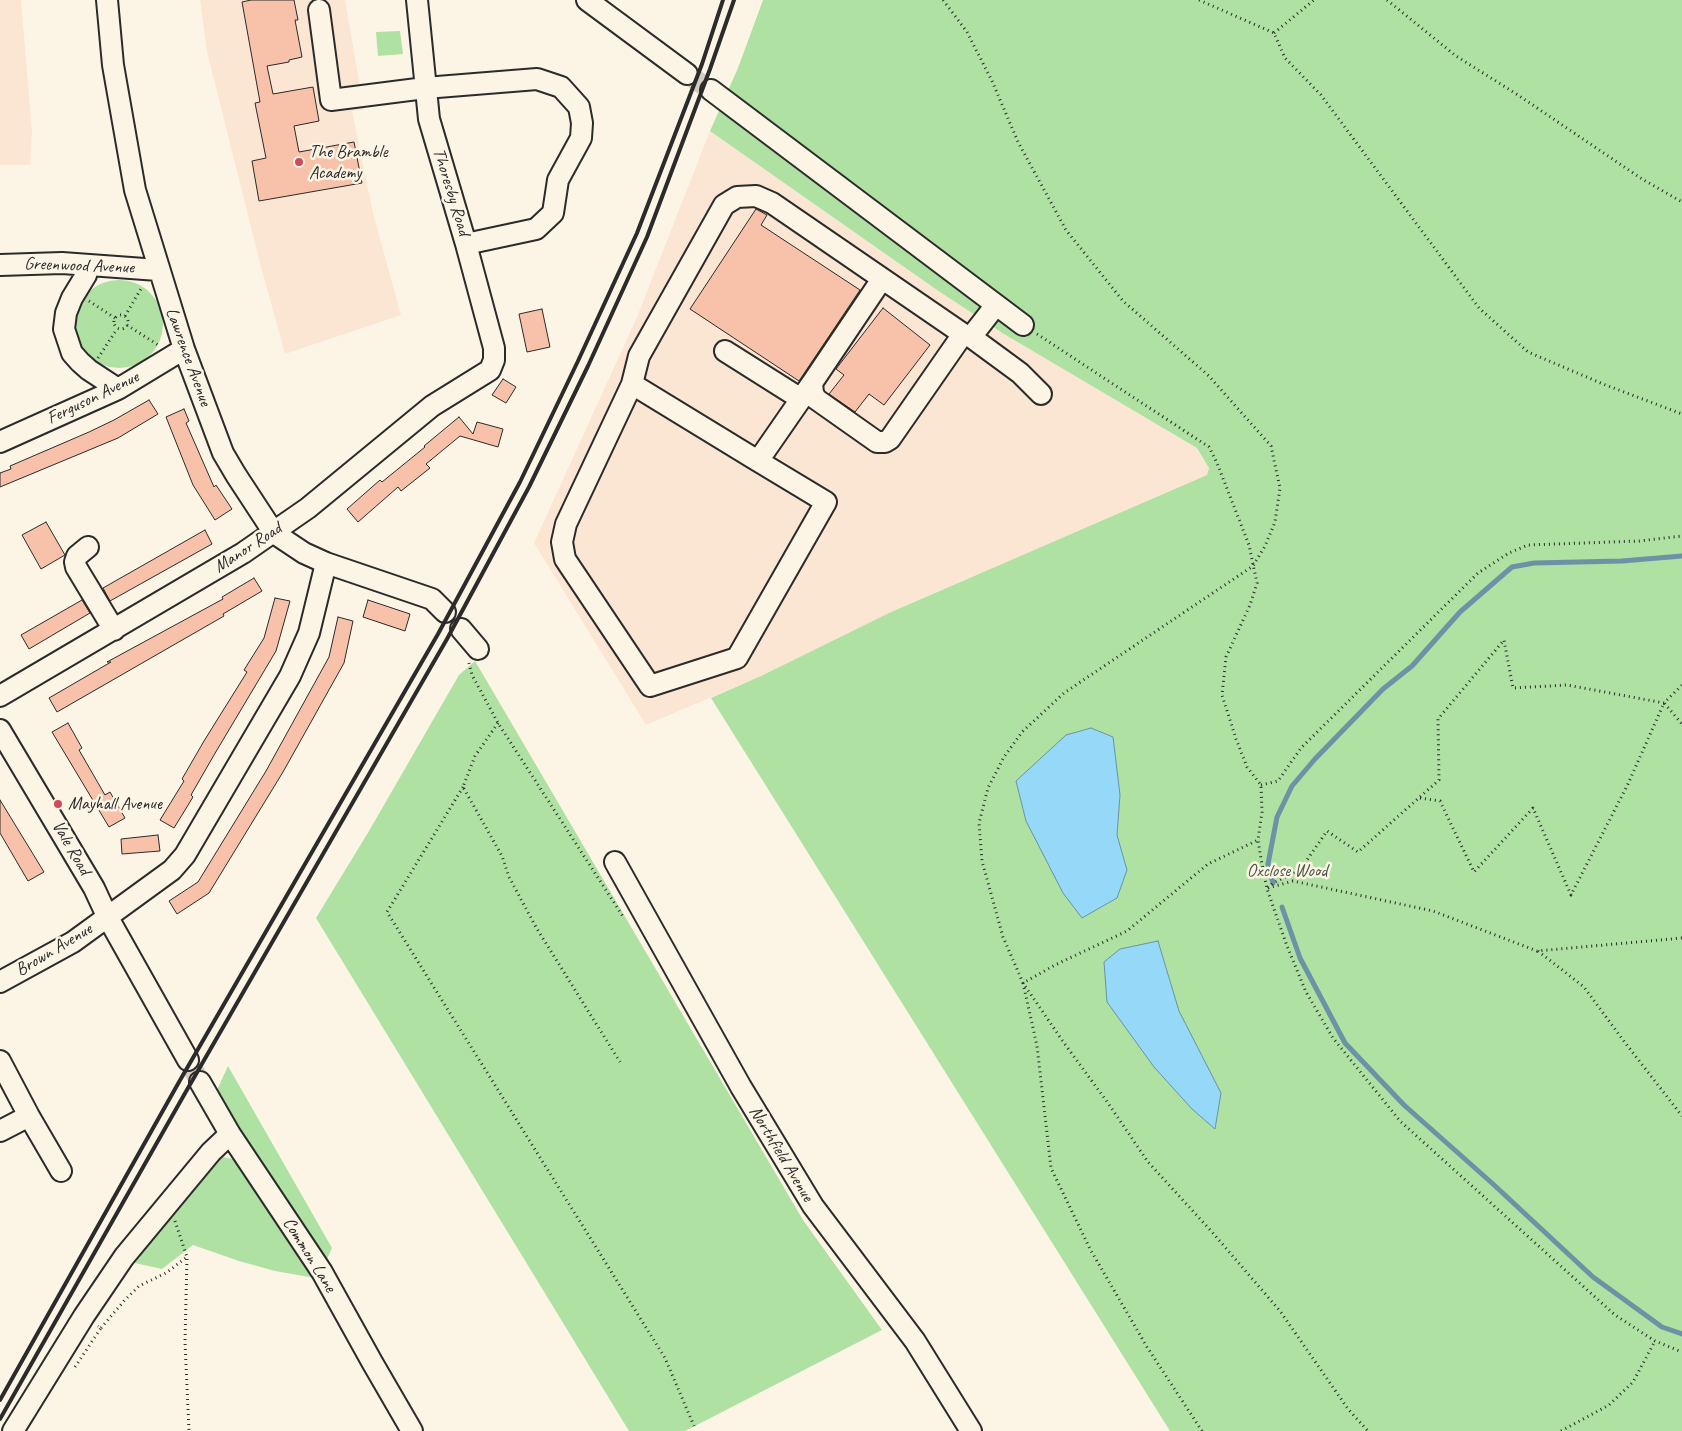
<!DOCTYPE html>
<style>
body{margin:0}
canvas{display:block;background:#fcf5e5}
</style>
<canvas width="1682" height="1431"></canvas>
<script>
const ctx = document.querySelector('canvas').getContext('2d');
ctx.lineJoin = 'round';
function fillPath(path, color) { ctx.fillStyle = color; ctx.fill(path, 'evenodd'); }
const toPath = rows => new Path2D(rows.map(r => 'M' + r).join(''));
function strokePath(path, color, width, dash) { ctx.strokeStyle = color; ctx.lineWidth = width; ctx.lineCap = dash ? 'butt' : 'round'; ctx.setLineDash(dash || []); ctx.stroke(path); }
function write(font, color, halo, rows, align = 'center') {
  ctx.font = font + ' Caveat,sans-serif'; ctx.lineWidth = 5; ctx.setLineDash([]); ctx.textBaseline = 'middle'; ctx.strokeStyle = halo; ctx.fillStyle = color; for (const [text, x, y, turn = 0] of rows) {
    ctx.save(); ctx.translate(x, y); ctx.rotate((+turn || 0) * Math.PI / 180); ctx.textAlign = isNaN(turn) ? turn : align; if (halo) ctx.strokeText(text, 0, 0); ctx.fillText(text, 0, 0); ctx.restore();
  }
}
const built = toPath([
 [0,0,21,0,32,131,30,165,0,165],
 [200,0,345,0,364,110,352,111,373,213,401,315,285,354,260,263,207,52],
 [710,131,937,290,1004,334,1197,448,1209,468,1207,475,889,613,761,676,646,725,534,543,637,317]
]);
const green = toPath([
 [763,0,1682,0,1682,1431,1170,1431,711,698,761,676,889,613,1207,475,1209,468,1197,448,1004,334,937,290,710,131,738,68],
 [400,31,403,54,378,56,376,32],
 '75 324a44 44 0 1 1 88 0a44 44 0 1 1-88 0Z',
 [475,661,803,1220,882,1330,685,1431,629,1431,316,918,369,831,459,675],
 [228,1066,332,1248,327,1259,316,1257,221,1103,217,1090],
 [223,1157,239,1160,315,1278,275,1271,239,1261,193,1245,162,1269,135,1263,188,1193,209,1169]
]);
const water = toPath([
 [1091,728,1113,737,1120,795,1117,835,1127,870,1117,898,1082,918,1063,893,1026,821,1016,781,1066,735,1091,728],
 [1158,941,1179,1011,1221,1093,1215,1129,1192,1109,1154,1067,1107,1002,1104,962,1120,949,1158,941]
]);
const stream = toPath([
 [1273,883,1268,864,1277,817,1292,786,1315,759,1383,689,1412,666,1460,612,1512,567,1534,563,1622,561,1682,556],
 [1282,907,1300,958,1345,1043,1404,1105,1493,1184,1593,1277,1662,1327,1682,1334]
]);
const building = toPath([
 [251,0,294,0,298,20,295,20,302,57,289,60,289,62,267,66,273,94,313,87,319,121,294,126,299,152,354,142,362,183,259,201,252,161,266,158,255,103,260,102,242,2,251,0],
 [756,209,767,215,761,225,860,290,799,381,690,309,756,209],
 [883,308,930,345,884,405,869,394,855,412,829,394,844,375,836,369,883,308],
 [542,309,550,347,527,352,519,314,542,309],
 [503,379,516,387,506,403,492,395,503,379],
 [149,400,158,414,118,438,0,487,0,473,11,469,10,466,89,432,114,420,149,400],
 [184,409,189,421,186,423,214,487,216,485,232,509,215,520,193,485,166,417,184,409],
 [459,417,473,434,477,422,503,429,498,447,460,436,426,464,430,468,401,491,398,487,358,522,347,509,380,480,382,482,425,447,424,446,459,417],
 [46,522,65,555,41,569,22,535,46,522],
 [205,530,212,544,110,601,103,588,205,530],
 [254,578,262,591,223,614,224,616,57,712,49,698,111,662,107,662,223,599,222,597,254,578],
 [275,598,290,601,276,651,214,755,191,795,193,797,174,828,160,820,184,781,182,779,204,741,247,672,244,670,264,638,275,598],
 [82,600,90,613,29,649,21,635,82,600],
 [368,600,410,614,405,631,363,617,368,600],
 [338,617,353,621,344,663,283,772,209,893,177,914,169,901,198,882,266,771,329,657,338,617],
 [68,723,82,748,79,750,105,795,110,792,125,818,109,827,52,732,68,723],
 [0,800,44,872,28,881,0,833,0,800],
 [158,835,160,851,122,854,121,839,158,835]
]);
const minorTunnel = toPath([
 [687,74,711,90],
 [188,1060,200,1082]
]);
const path = toPath([
 [943,0,967,32,992,81,1018,142,1066,230,1123,301,1209,376,1271,446,1280,488,1275,522,1265,546,1253,566,1064,693,1022,732,1004,757,988,788,979,823,982,861,1003,937,1023,983,1064,1043,1108,1103,1148,1162,1212,1232,1280,1311,1348,1409,1368,1431],
 [1199,0,1274,33,1285,58,1321,95,1479,308,1528,352,1603,384,1682,414],
 [1387,0,1456,56,1518,95,1642,179,1682,202],
 [1274,33,1314,0],
 [89,301,115,318],
 '114 322a7 7 0 1 1 14 0a7 7 0 1 1-14 0Z',
 [125,316,142,287],
 [127,325,158,345],
 [1037,334,1209,447,1217,463,1249,545,1257,583,1250,605,1226,657,1222,695,1236,739,1247,767,1261,785,1262,812,1258,840,1261,859,1267,889,1287,946,1306,992,1333,1038,1400,1121,1615,1315,1655,1341,1682,1352],
 [98,358,117,329],
 [469,663,472,675,498,723,624,918],
 [498,723,475,756,463,787,502,856,509,877,537,929,620,1062],
 [1261,785,1278,781,1301,748,1478,573,1509,553,1528,545,1639,541,1682,536],
 [463,787,387,912,665,1358,694,1426],
 [1420,798,1440,801,1474,872,1533,808,1571,895,1628,784,1664,703,1682,724],
 [1268,888,1273,883,1300,870,1327,831,1358,852,1439,780,1438,719,1504,640,1513,688,1567,685,1664,703,1682,685],
 [1268,888,1293,881,1433,911,1537,951,1682,938],
 [1538,951,1584,987,1623,1040,1682,1116],
 [175,1221,187,1257,185,1342,189,1431],
 [101,1328,124,1301,139,1286,166,1273,187,1257],
 [75,1367,101,1328,98,1326],
 [1202,1431,1147,1347,1090,1249,1051,1168,1037,1046,1023,983,1055,965,1127,931,1208,864,1258,840],
 [1561,1431,1609,1405,1633,1382,1655,1341]
]);
const minor = toPath([
 [107,0,113,65,135,190,184,349,223,453,236,475,274,533,304,553,326,563,432,599,445,612],
 [587,0,687,74],
 [319,10,331,100,425,88,537,79,561,87,579,107,582,123,581,138,558,180,553,213,536,229,466,244],
 [711,90,1023,325],
 [0,265,62,263,158,270],
 [89,265,86,275,72,298,66,313,64,329,72,353,80,362,89,370,118,389],
 [882,279,812,383,813,393,816,399,877,442,885,442,890,439,963,334],
 [971,337,1020,373,1041,394],
 [725,351,801,399],
 [632,384,639,356,724,205,737,197,756,196,772,203,963,334,971,337,996,305],
 [0,442,118,389,184,349],
 [758,461,826,502,737,658,650,686,565,559,562,542,566,524,632,384,758,461,812,383],
 [88,547,77,556,75,562,76,567,114,630],
 [461,629,478,649],
 [0,696,243,553,308,508,432,406,490,370,494,360,494,348,466,244,429,119,417,0],
 [0,730,94,888,107,916,188,1060],
 [615,862,741,1087,813,1206,915,1341,971,1431],
 [0,982,73,942,172,870,185,855,290,676,309,633,326,563],
 [0,1061,29,1116,61,1171],
 [200,1082,230,1134,322,1272,372,1362,412,1431],
 [0,1131,29,1116],
 [13,1431,84,1316,124,1257,211,1152,230,1134]
]);
const rail = toPath([
 [0,1400,179,1082,438,634,520,482,578,361,637,233,702,64,723,0],
 [0,1419,188,1088,447,639,529,487,588,366,647,237,710,69,734,0]
]);
const markers = [
 [299,162,5,"#d1495b"],
 [58,804,5,"#d1495b"]
];
const poiNames = [
 ["The Bramble",309,152],
 ["Academy",309,173],
 ["Mayhall Avenue",68,804]
];
const streetNames = [
 ["Thoresby Road",451,192,73],
 ["Greenwood Avenue",79,266,2],
 ["Lawrence Avenue",188,357,70],
 ["Ferguson Avenue",93,398,-26],
 ["Manor Road",248,548,-33],
 ["Vale Road",71,848,60],
 ["Brown Avenue",54,950,-31],
 ["Northfield Avenue",781,1154,59],
 ["Common Lane",309,1255,58]
];
const parkNames = [
 ["Oxclose Wood",1287,871]
];
fillPath(built, '#fae6d3');
fillPath(green, '#aee1a2');
fillPath(water, '#95d8f7');
strokePath(water, '#6b93a5', 1);
strokePath(stream, '#6b93a5', 5);
fillPath(building, '#f7c2a9');
strokePath(building, '#2b2b2b', 1);
strokePath(minorTunnel, '#d2cdc0', 20, [20, 10]);
strokePath(minor, '#2b2b2b', 24);
strokePath(path, '#2b2b2b', 3, [1, 4]);
strokePath(minor, '#fcf5e5', 20);
strokePath(rail, '#2b2b2b', 4);
for (const [x, y, r, color] of markers) { const dot = new Path2D(); dot.arc(x, y, r, 0, 2 * Math.PI); ctx.fillStyle = color; ctx.fill(dot); strokePath(dot, '#fcf5e5', 2); }
write('18px', '#2b2b2b', '#fcf5e5', poiNames, 'left');
write('18px', '#2b2b2b', '#fcf5e5', streetNames);
write('18px', '#4c5849', '#fcf5e5', parkNames);
</script>
